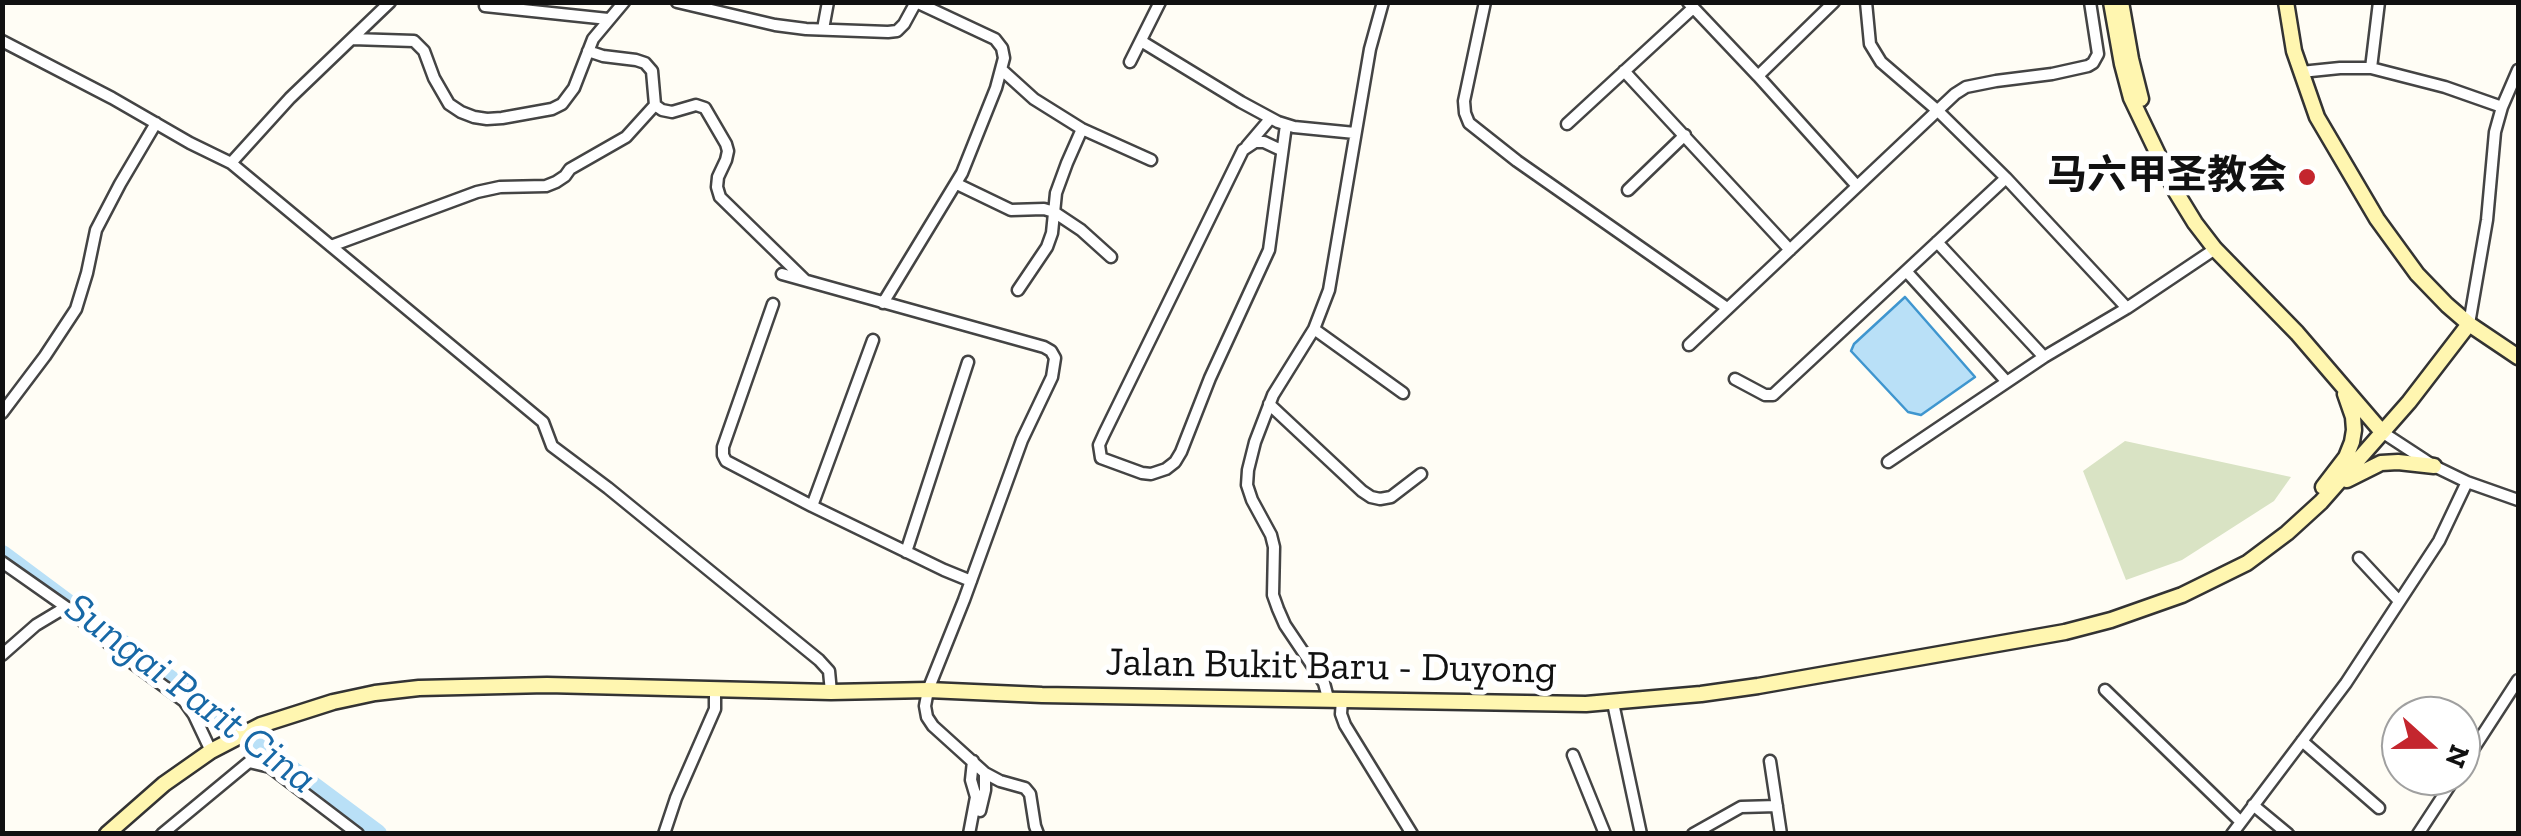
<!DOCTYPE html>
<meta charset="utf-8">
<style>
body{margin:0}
#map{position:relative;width:2521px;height:836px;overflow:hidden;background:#fffdf5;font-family:"Zilla Slab",serif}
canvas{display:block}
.frame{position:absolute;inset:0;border:5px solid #111;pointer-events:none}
.north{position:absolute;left:2381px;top:696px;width:100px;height:100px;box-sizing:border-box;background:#fff;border:2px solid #a0a0a0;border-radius:50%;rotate:111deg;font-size:28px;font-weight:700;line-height:40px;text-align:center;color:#111}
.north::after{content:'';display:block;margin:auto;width:35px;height:45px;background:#c4262e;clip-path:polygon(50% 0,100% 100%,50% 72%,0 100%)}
</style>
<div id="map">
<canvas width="2521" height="836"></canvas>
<div class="frame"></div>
<div class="north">N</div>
</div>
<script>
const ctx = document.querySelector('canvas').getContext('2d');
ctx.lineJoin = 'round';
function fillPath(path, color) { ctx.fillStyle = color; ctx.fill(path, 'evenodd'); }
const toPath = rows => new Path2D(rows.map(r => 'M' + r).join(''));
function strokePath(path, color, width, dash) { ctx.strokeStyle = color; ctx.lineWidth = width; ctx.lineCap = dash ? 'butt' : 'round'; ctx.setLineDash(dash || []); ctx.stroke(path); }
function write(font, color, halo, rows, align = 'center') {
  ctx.font = font + ' "Zilla Slab","Noto Sans SC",serif'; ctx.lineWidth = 10; ctx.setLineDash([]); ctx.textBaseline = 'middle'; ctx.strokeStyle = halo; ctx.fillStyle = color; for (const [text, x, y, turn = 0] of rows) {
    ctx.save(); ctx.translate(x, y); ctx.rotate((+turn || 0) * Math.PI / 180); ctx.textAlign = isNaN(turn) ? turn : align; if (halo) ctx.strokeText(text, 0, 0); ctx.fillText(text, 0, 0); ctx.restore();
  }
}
const cemetery = toPath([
 [2125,441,2291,477,2274,501,2182,560,2126,580,2083,471]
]);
const water = toPath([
 [1905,297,1975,377,1921,415,1908,412,1851,351,1854,344,1905,297]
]);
const river = toPath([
 [2,555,377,834]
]);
const street = toPath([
 [677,2,775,25,806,29,888,32,897,31,904,24,916,2],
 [1485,2,1464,101,1465,113,1469,123,1517,161,1727,308],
 [1688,2,1758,76,1857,186],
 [1866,2,1870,44,1881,62,1938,111,2006,178,2127,308],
 [2379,2,2371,68,2445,87,2502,107],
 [485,6,608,19],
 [823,29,828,2],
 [352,39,414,41,424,51,434,78,449,104,461,112,474,117,487,119,502,118,552,109,562,104,574,88,593,39,624,2],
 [2,41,112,98,190,143,231,163,543,422,552,446,608,488,819,660,829,671,831,692],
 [1141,41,1241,102,1278,122,1294,127,1355,133],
 [588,51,603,56,636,60,645,63,652,71,655,105,662,110,672,112,696,105,705,108,726,144,728,151,726,160,718,177,717,187,720,197,805,280],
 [1130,62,1160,2],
 [1002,70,1034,99,1082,129,1151,160],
 [1624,71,1790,250],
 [2301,72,2340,68,2371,68],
 [1758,76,1834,2],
 [1567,124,1693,8],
 [1247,146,1270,119],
 [1281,150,1264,142,1255,142,1243,150,1104,434,1099,445,1101,458,1142,473,1151,474,1166,469,1175,462,1181,452,1210,378,1269,250,1286,125],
 [231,163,290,98,390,2],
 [957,184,1011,210,1044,209,1054,212,1081,230,1111,257],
 [1628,190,1685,135],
 [1937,242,2044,357],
 [331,246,477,192,500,187,546,186,556,182,565,176,570,169,626,137,655,105],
 [1906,271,2007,382],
 [782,274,1044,347,1051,351,1055,358,1052,377,1022,440,964,600,928,690,925,706,927,717,933,726,985,773,1000,781,1025,788,1030,794,1035,826,1038,834],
 [1018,290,1047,247,1052,233,1056,193,1067,163,1082,129],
 [883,303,962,173,996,88,1004,58,1002,48,995,39,916,2],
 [773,304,723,447,723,455,726,461,812,506,944,570,971,581],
 [2469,324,2487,220,2495,132,2502,107,2518,70],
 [1314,329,1403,393],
 [1689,345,1955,94,1966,87,1996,81,2052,74,2088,66,2093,63,2098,54,2090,2],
 [1735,379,1765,395,1773,395,2006,178],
 [1269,404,1362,491,1371,497,1380,499,1391,497,1421,474],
 [2,413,45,356,76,309,87,273,96,230,120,184,156,123],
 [2382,432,2434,466,2467,482,2518,500],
 [1888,462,2044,357,2127,308,2215,249],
 [812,506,873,340],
 [906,552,968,362],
 [2359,558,2399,601],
 [2,562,66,607,127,659,184,701,194,715,211,751],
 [2,655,36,625,66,607],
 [2105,690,2241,822],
 [1328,698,1324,683,1285,625,1278,609,1273,595,1274,547,1271,535,1252,500,1247,485,1248,470,1255,442,1273,395,1314,329,1329,290,1370,49,1383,2],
 [1342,699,1341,714,1345,725,1412,834],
 [1613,703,1641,834],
 [2302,741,2379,808],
 [1573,755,1605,834],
 [1770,761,1781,834],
 [2461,768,2518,680],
 [2253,805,2288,834],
 [980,811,985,790,985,773],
 [162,834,249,762,270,767,358,834],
 [664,834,676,798,715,709,715,689],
 [969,834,976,797,971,780,973,761],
 [1693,834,1741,807,1777,806],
 [2232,834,2346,683,2439,541,2467,482],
 [2418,834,2456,776]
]);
const secondary = toPath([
 [2111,2,2122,64,2131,98,2176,192,2195,223,2215,249,2297,333,2382,432],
 [2121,2,2131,59,2141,99],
 [2286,2,2294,51,2317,117,2377,219,2417,274,2447,305,2469,324,2518,357],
 [2347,480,2381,463,2398,462,2434,466],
 [2323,487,2346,457,2352,442,2354,430,2353,417,2345,394],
 [107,834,164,784,211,751,261,725,333,702,375,693,419,688,547,685,831,692,928,690,1042,695,1586,704,1701,694,1758,686,2065,632,2111,620,2182,595,2247,563,2287,533,2321,502,2409,402,2469,324]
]);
const markers = [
 [2307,177,10,"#c4262e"]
];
const poiNames = [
 ["马六甲圣教会",2287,177]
];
const streetNames = [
 ["Jalan Bukit Baru - Duyong",1331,667,1]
];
const waterNames = [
 ["Sungai Parit Cina",190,694,37]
];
fillPath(cemetery, '#d9e3c4');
fillPath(water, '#b9e0f7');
strokePath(water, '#3f96cf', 2.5);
strokePath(river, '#b9e0f7', 20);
strokePath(street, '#444', 15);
strokePath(secondary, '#333', 19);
strokePath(street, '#fff', 10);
strokePath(secondary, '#fff6b0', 14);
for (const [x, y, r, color] of markers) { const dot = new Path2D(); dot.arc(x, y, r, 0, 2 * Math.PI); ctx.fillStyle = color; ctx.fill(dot); strokePath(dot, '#fff', 4); }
write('bold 40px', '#111', '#fff', poiNames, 'right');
write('40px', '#111', '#fff', streetNames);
write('italic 42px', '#1768a6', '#fff', waterNames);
</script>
